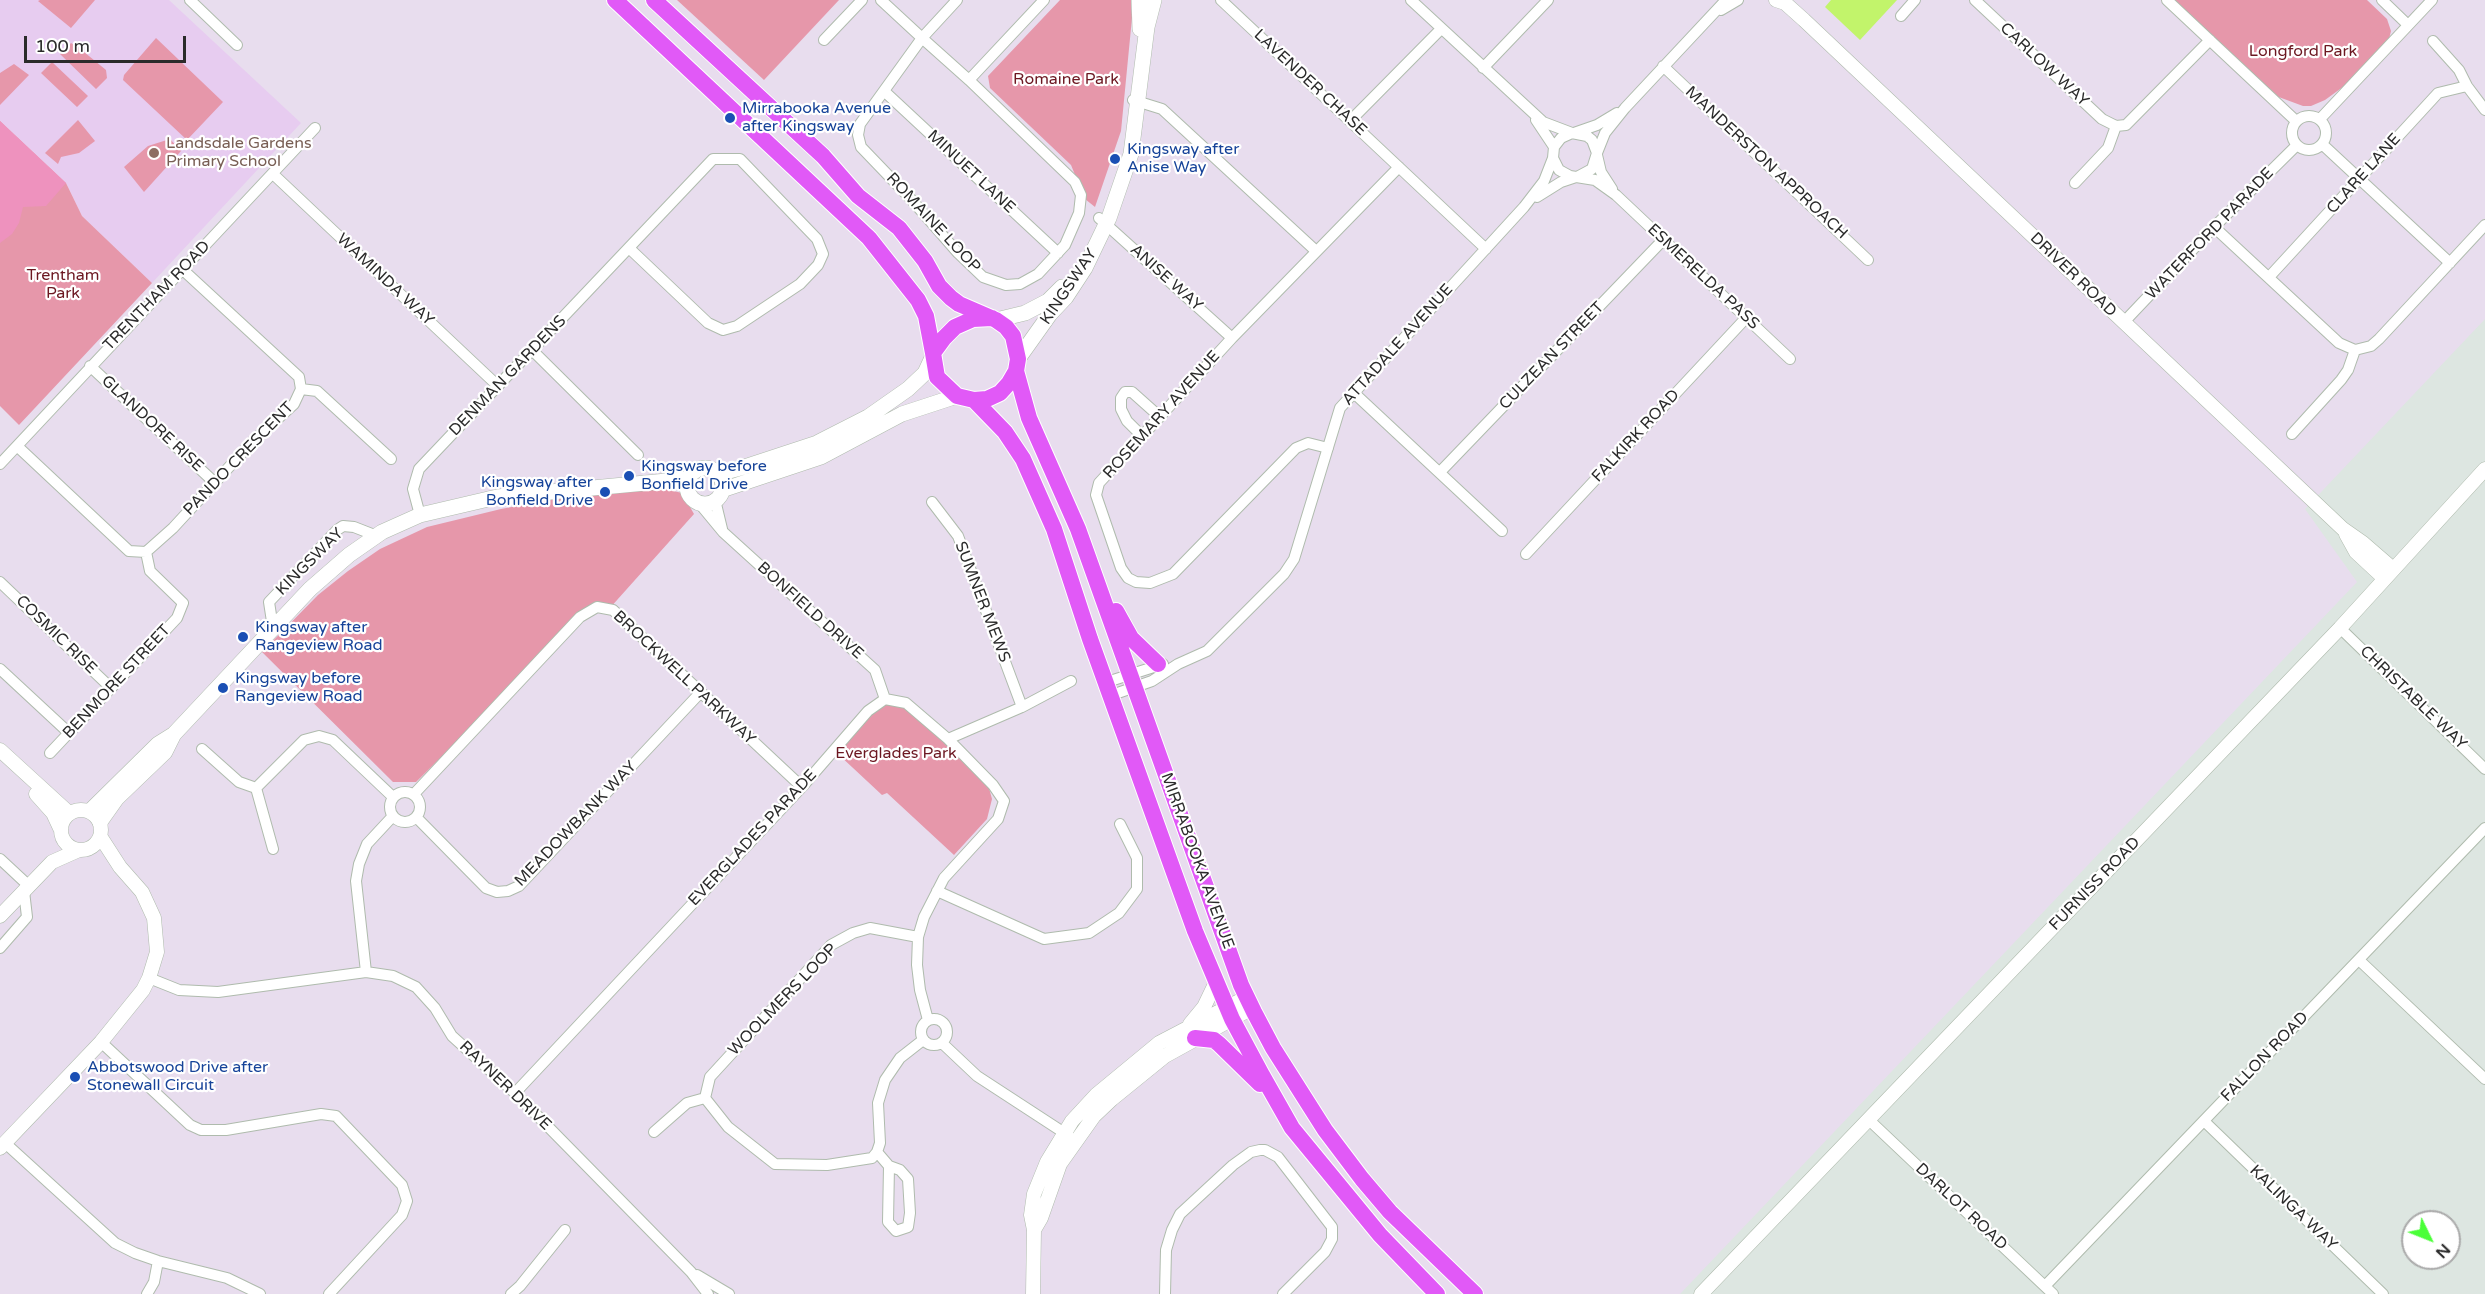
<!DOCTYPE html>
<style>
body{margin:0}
#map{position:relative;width:2485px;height:1294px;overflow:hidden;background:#e8ddee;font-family:"Varela Round",sans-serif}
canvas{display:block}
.north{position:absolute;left:2401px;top:1210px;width:60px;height:60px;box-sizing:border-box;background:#fff;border:2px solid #aaa;border-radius:50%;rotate:133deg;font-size:16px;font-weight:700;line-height:24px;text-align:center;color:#2b2b2b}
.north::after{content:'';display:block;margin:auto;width:21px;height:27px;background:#4aff38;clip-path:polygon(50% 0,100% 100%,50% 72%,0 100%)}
.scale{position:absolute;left:24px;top:36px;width:162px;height:27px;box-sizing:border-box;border:3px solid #2b2b2b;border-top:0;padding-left:8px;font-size:18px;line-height:21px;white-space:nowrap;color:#2b2b2b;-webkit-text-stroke:4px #fff;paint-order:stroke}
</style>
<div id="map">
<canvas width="2485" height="1294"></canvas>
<div class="north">N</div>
<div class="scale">100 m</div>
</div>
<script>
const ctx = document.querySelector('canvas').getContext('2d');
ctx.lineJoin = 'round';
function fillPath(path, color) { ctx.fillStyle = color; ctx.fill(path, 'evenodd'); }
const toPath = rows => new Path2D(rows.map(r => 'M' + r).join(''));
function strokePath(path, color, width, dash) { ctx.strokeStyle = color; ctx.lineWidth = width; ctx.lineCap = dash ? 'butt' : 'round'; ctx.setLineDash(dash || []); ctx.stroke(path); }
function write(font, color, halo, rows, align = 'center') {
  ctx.font = font + ' "Varela Round",sans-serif'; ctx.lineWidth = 4.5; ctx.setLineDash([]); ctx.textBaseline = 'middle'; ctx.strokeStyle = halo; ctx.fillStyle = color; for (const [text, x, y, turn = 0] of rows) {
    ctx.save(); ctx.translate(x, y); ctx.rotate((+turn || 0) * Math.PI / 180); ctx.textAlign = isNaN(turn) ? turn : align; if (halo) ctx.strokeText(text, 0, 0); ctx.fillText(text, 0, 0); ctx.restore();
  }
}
const industrial = toPath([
 [2485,319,2485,1294,1680,1294,2357,582,2305,509],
 [2413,1222,2449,1222,2449,1258,2413,1258]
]);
const education = toPath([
 [0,0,169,0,301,123,152,283,82,216,66,183,0,121]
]);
const green = toPath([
 [40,0,95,0,71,28,38,1],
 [677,0,839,0,764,80],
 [1060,0,1131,0,1132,18,1121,131,1095,207,1085,199,1071,165,990,88,988,76],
 [2172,0,2367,0,2387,19,2391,31,2389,39,2347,84,2325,100,2311,106,2303,106,2276,96],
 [156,38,223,102,187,140,123,80,124,75],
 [71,43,78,47,106,70,107,78,96,89,60,54],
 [52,62,88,96,77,107,41,73],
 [14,64,29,75,0,105,0,73],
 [78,120,95,141,79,153,61,157,58,164,45,153],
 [0,121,66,183,82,216,152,283,19,425,0,406],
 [170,139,181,151,144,192,124,167,148,146],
 [639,483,682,493,694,514,609,609,590,611,416,782,393,782,262,652,318,595,348,571,380,549,427,527,501,509],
 [884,704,904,708,945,743,989,788,992,799,987,819,954,855,887,793,882,795,838,754,871,715]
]);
const pitch = toPath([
 [0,121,66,183,46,206,23,207,19,223,12,234,0,243]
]);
const water = toPath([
 [1831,0,1897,0,1860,40,1825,7]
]);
const minor = toPath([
 [190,0,237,45],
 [881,0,922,38,969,80,1075,182,1081,195,1079,213,1065,245,1038,274,1020,284,1006,285,983,277,958,253,910,198,861,147,858,135,860,124,922,38,957,0],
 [1221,0,1486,249],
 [1411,0,1543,122,1572,133],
 [1975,0,2102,119,2116,126,2126,125,2210,40],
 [2167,0,2296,121],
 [2382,0,2408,25],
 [1721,10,1738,0],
 [1901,16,1915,0],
 [824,40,862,0],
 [2433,41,2459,70,2467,86,2485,110],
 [1663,66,1868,260],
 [1483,68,1548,0],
 [969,80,1044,0],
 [884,91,1058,253],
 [1133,100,1162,109,1316,251],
 '2292 133a17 17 0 1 1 34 0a17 17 0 1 1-34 0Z',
 [2320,119,2432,0],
 [1351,120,1441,29],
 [1536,120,1554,147],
 [1574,133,1597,125,1617,113],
 [2322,144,2450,263],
 [1597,153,1605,133,1625,108,1726,0],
 [1597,155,1601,172,1612,189],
 [273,174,498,386],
 [1579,176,1592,169,1597,153,1592,140,1587,136,1572,133,1561,138,1554,147,1553,158,1559,170,1570,176,1595,180,1616,195,1790,359],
 [2075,183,2108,148,2116,126],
 [1537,197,1561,182,1576,177],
 [1099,218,1232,338],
 [2214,227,2339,343,2355,350,2371,346,2379,339,2485,225],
 [2270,276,2438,93,2467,86],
 [2123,323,2214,227,2297,145],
 [533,351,638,455],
 [90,366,214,482],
 [301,389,317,391,391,459],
 [1354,393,1502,531],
 [2292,434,2341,380,2348,370,2355,350],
 [1142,436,1127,421,1121,409,1121,398,1125,392,1132,392,1160,417],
 [17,446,129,551,146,552,173,528,253,441,294,404,301,389,299,377,182,269],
 [1328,448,1308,443,1296,448,1173,574,1150,583,1136,582,1128,578,1121,568,1096,495,1099,483,1232,338,1399,167],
 [0,464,315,128],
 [1440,472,1663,240],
 [715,500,722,529],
 [932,502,958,536,1022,707,948,739],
 [699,503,723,532,875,670,885,699],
 [420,515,413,489,419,469,713,159,740,159,817,239,823,254,818,265,800,284,737,326,723,330,708,323,630,249],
 [1526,554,1746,318],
 [0,582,111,688],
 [273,628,269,602,337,530,343,526,354,527,377,536],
 [2340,628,2485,769],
 [0,669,69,733],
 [1107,682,1163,664],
 [1112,695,1152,681,1178,664,1207,651,1284,574,1294,559,1340,408,1524,207,1544,181,1553,158],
 [1022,707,1071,681],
 [202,749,239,782,256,788],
 [50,753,177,618,183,603,150,571,146,552],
 [256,788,304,740,319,736,333,740,393,797],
 [256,788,273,849],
 '390 807a15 15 0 1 1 30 0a15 15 0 1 1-30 0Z',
 [414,794,580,617,597,607,613,610,802,787],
 [417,818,486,888,497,892,508,891,519,886,700,693],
 [0,859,29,886],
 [937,891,1044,939,1089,933,1119,913,1137,889,1137,858,1120,824],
 [918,937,870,928,853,933,831,945,710,1077,705,1098,728,1127,775,1164,827,1165,872,1158,877,1152,880,1143,878,1103,885,1080,900,1058,923,1040],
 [0,948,27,917,24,891],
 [2359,960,2485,1079],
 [366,972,356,881,359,864,367,844,393,816],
 [149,978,179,990,218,992,366,972,393,976,416,987,435,1008,452,1036,515,1093,691,1272,708,1294],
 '921 1032a13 13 0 1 1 26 0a13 13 0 1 1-26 0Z',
 [101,1042,190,1125,201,1130,226,1130,321,1114,336,1116,402,1185,407,1201,402,1215,329,1294],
 [942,1043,977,1076,1069,1136],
 [515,1093,802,787,868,711,885,699,906,703,948,739,993,785,1004,801,998,819,944,878,924,917,918,937,917,965,920,990,928,1020],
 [1868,1119,2053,1294],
 [2204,1121,2383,1294],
 [654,1132,687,1103,705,1098],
 [4,1142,115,1243,135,1253,158,1261,227,1278,260,1294],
 [877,1152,889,1166,888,1222,896,1231,908,1227,910,1213,908,1179,900,1170,889,1166],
 [697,1275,729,1294],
 [2045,1286,2485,828],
 [147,1294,154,1282,158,1261],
 [511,1294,520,1286,565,1230],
 [1165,1294,1166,1250,1172,1230,1180,1214,1233,1165,1251,1152,1260,1150,1265,1150,1278,1157,1332,1227,1332,1239,1325,1252,1283,1294]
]);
const tertiary = toPath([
 [1776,0,1785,3,1804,20,2343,529,2363,543,2393,569],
 [2346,534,2356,552,2384,578],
 [0,750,69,813],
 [36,794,53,813,60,828],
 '61 830a20 20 0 1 1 40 0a20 20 0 1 1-40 0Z',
 [0,916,52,862,79,850],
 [1190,1024,1204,1007,1216,982],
 [0,1148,101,1042,143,990,149,978,157,952,154,918,142,892,120,867,100,836],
 [1034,1230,1041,1218,1060,1164,1094,1116,1112,1099,1165,1056,1252,1008],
 [1033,1294,1034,1230,1031,1215,1034,1194,1047,1162,1072,1121,1096,1095,1159,1043,1247,997],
 [1701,1294,2340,628,2485,469]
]);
const secondary = toPath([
 [1139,0,1140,29],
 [996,320,1025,313,1048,301,1062,287],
 [1018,359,1050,314,1066,297,1085,268,1109,218,1131,154,1147,27,1154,0],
 '687 486a18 18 0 1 1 36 0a18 18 0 1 1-36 0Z',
 [718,474,744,467,817,443,868,417,908,389,925,373,932,358],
 [722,490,821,457,902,414,957,396],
 [90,811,158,744,174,734,310,589,349,555,382,532,420,515,497,497,688,479],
 [100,822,117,798,165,752,174,734]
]);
const primary = toPath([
 [615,0,869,238,918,300,926,316,933,353],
 [654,0,823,156,858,196,899,228,925,261,939,286,951,298,959,304,996,320,1006,327,1013,336,1018,359,1016,371,1009,383,1000,393,987,399,974,400,957,396,937,377,933,353,944,338,955,327,973,319,992,318],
 [1016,371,1029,418,1078,529,1241,985,1254,1012,1273,1048,1325,1130,1362,1179,1390,1212,1475,1294],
 [974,400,1005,432,1023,459,1054,529,1090,639,1195,931,1232,1019,1262,1075,1292,1128,1380,1235,1437,1294],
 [1116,611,1131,638,1158,664],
 [1195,1038,1214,1040,1219,1044,1260,1084]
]);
const markers = [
 [730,118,6,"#1a4fb4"],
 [154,153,6,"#8d6e63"],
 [1115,159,6,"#1a4fb4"],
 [629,476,6,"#1a4fb4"],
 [605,492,6,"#1a4fb4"],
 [243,637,6,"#1a4fb4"],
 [223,688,6,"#1a4fb4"],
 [75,1077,6,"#1a4fb4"]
];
const parkNames = [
 ["Longford Park",2303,52],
 ["Romaine Park",1066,80],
 ["Trentham",63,276],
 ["Park",63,294],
 ["Everglades Park",896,754]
];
const streetNames = [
 ["CARLOW WAY",2044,65,43],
 ["LAVENDER CHASE",1310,83,43],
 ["MANDERSTON APPROACH",1766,163,43],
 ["MINUET LANE",971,172,43],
 ["CLARE LANE",2364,174,-48],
 ["ROMAINE LOOP",933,223,47],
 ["WATERFORD PARADE",2210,234,-46],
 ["DRIVER ROAD",2073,275,44],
 ["ESMERELDA PASS",1703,277,43],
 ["ANISE WAY",1166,278,42],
 ["WAMINDA WAY",385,280,43],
 ["KINGSWAY",1069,287,-56],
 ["TRENTHAM ROAD",157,296,-46],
 ["ATTADALE AVENUE",1398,345,-48],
 ["CULZEAN STREET",1552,356,-46],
 ["DENMAN GARDENS",508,376,-46],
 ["ROSEMARY AVENUE",1162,415,-48],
 ["GLANDORE RISE",152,424,43],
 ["FALKIRK ROAD",1636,436,-47],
 ["PANDO CRESCENT",239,459,-46],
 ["KINGSWAY",310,562,-45],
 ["SUMNER MEWS",982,602,69],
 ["BONFIELD DRIVE",810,611,42],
 ["COSMIC RISE",56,635,44],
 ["BROCKWELL PARKWAY",684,678,43],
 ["BENMORE STREET",117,682,-47],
 ["CHRISTABLE WAY",2413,698,44],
 ["MEADOWBANK WAY",576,824,-46],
 ["EVERGLADES PARADE",753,838,-47],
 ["MIRRABOOKA AVENUE",1197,861,70],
 ["FURNISS ROAD",2095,884,-46],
 ["WOOLMERS LOOP",783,1000,-46],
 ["FALLON ROAD",2265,1057,-46],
 ["RAYNER DRIVE",505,1086,44],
 ["DARLOT ROAD",1961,1207,43],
 ["KALINGA WAY",2293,1208,44]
];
const transitNames = [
 ["Mirrabooka Avenue",742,109],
 ["after Kingsway",742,127],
 ["Kingsway after",1127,150],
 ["Anise Way",1127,168],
 ["Kingsway before",641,467],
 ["Bonfield Drive",641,485],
 ["Kingsway after",593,483,"right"],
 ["Bonfield Drive",593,501,"right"],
 ["Kingsway after",255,628],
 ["Rangeview Road",255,646],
 ["Kingsway before",235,679],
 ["Rangeview Road",235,697],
 ["Abbotswood Drive after",87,1068],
 ["Stonewall Circuit",87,1086]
];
const educationNames = [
 ["Landsdale Gardens",166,144],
 ["Primary School",166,162]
];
fillPath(industrial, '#dde6e1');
fillPath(education, '#e7ccf0');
fillPath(green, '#e697aa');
fillPath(pitch, '#ee92be');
fillPath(water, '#c2f46b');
strokePath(minor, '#afbbad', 12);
strokePath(tertiary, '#afbbad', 15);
strokePath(secondary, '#afbbad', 16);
strokePath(primary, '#fff', 18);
strokePath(minor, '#fff', 10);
strokePath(tertiary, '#fff', 14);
strokePath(secondary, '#fff', 15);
strokePath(primary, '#e159f7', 16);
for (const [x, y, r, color] of markers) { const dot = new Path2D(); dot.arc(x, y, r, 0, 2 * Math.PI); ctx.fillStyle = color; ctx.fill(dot); strokePath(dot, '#fff', 2); }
write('16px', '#6c1721', '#fff', parkNames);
write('16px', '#2b2b2b', '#fff', streetNames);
write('16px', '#164399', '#fff', transitNames, 'left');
write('16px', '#785e54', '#fff', educationNames, 'left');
</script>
